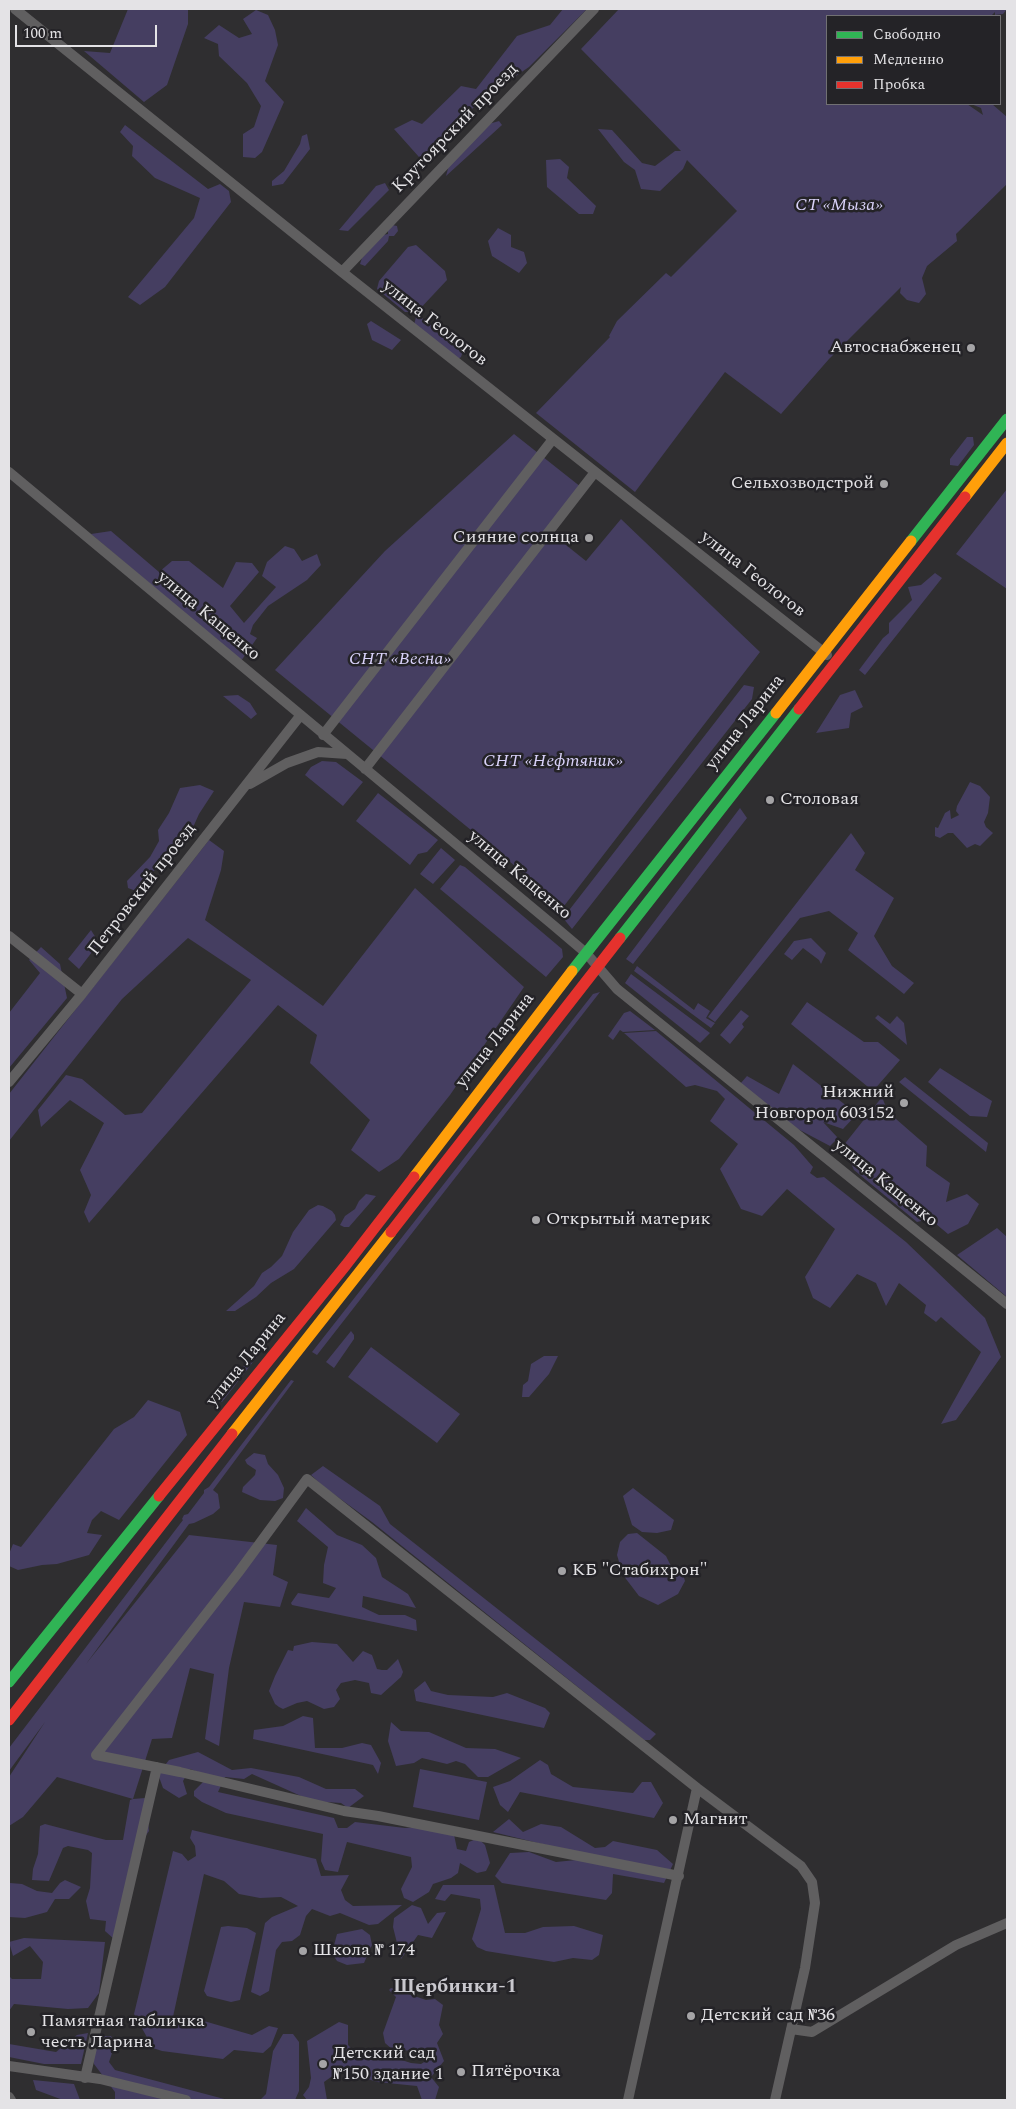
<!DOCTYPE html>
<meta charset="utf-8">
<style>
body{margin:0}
#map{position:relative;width:1016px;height:2109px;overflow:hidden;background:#2f2e30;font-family:Spectral,serif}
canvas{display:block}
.frame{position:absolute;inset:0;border:10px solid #e4e3e6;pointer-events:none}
.legend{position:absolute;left:826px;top:15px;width:175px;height:90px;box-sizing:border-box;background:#242327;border:1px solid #717073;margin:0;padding:6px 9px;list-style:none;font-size:15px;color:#e4e3e6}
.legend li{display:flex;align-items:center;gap:10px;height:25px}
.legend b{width:25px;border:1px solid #717073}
.scale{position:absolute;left:15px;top:25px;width:142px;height:22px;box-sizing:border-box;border:2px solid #e4e3e6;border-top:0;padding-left:6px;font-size:15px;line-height:18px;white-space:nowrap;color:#e4e3e6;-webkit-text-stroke:4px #242327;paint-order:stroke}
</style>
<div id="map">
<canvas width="1016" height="2109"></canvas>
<div class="frame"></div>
<ul class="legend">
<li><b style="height:6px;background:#30b455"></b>Свободно</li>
<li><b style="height:6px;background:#ff9f0a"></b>Медленно</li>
<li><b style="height:6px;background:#e5322d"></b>Пробка</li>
</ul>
<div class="scale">100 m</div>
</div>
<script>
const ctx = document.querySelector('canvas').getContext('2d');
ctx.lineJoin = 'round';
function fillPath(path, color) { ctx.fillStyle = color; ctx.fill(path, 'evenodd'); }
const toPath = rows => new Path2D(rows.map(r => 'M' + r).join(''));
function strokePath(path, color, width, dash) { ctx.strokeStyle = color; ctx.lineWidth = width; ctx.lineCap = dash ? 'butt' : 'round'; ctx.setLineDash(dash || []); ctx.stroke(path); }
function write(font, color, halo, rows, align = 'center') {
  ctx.font = font + ' Spectral,serif'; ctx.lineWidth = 5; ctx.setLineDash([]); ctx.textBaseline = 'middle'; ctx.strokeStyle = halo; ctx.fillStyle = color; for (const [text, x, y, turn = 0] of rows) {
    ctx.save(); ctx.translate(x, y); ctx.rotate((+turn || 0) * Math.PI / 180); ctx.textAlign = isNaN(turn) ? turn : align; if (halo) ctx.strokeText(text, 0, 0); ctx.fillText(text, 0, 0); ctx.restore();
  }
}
const green = toPath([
 [128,9,188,9,188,24,167,85,144,102,84,51,110,53],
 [563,9,587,9,529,67,479,101,434,153,419,157,394,129,412,120,422,124,461,86,476,89,517,36,550,25],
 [619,9,1007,9,1003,14,995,15,995,12,991,16,827,16,827,104,967,104,983,115,981,108,971,104,992,104,1007,117,1007,184,956,234,957,241,927,266,922,278,926,294,919,303,907,300,900,293,901,287,829,359,781,414,725,372,635,492,536,413,610,337,609,336,617,321,666,273,671,277,737,211,687,160,683,169,660,191,641,189,635,170,624,162,598,129,612,130,642,163,655,166,675,151,681,151,581,49],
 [256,10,268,15,275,30,278,45,265,81,284,102,262,152,255,158,243,157,243,134,254,127,261,106,247,83,219,56,218,44,204,38,219,25,239,38,252,34,243,19],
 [499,121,502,125,446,176,449,165,485,125],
 [125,125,208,189,220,184,229,191,231,202,165,287,140,305,128,297,194,218,200,198,155,178,132,156,133,146,120,132],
 [307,134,310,149,283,184,272,186,272,181,284,171,300,144,302,136],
 [560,159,569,167,567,178,596,206,593,214,579,214,547,187,546,160],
 [385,183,389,190,348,231,339,230,376,186],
 [392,225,397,226,398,231,394,236,389,236,388,241,365,266,360,264,362,258,383,235,388,234,388,229],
 [498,228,511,235,511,247,524,252,527,263,519,273,492,256,488,241],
 [416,245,445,271,447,280,417,312,405,312,377,289,379,281,408,247],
 [416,317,422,318,463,351,461,357,458,359,414,325],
 [371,321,401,340,392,350,372,340,367,324],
 [514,434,586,491,551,533,586,561,621,519,760,652,564,906,275,670,385,551],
 [967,437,973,437,974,445,958,466,950,465,950,459],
 [1007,489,1007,589,956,554],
 [111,531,159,572,172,561,189,561,223,588,236,562,252,563,259,572,230,606,244,623,276,587,262,576,267,562,285,546,294,549,302,561,317,554,321,565,307,580,268,606,253,625,250,634,257,638,241,661,91,534],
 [935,573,942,578,865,675,859,670,883,638,889,633,889,623,912,600,908,587,921,585],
 [744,685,754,687,752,699,572,929,563,918],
 [855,690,863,707,851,713,849,728,816,733,840,695],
 [238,695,250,703,257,714,251,719,223,696],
 [322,761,336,762,363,782,343,806,305,775,311,767],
 [970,782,980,786,990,797,988,813,984,822,986,827,993,833,980,846,975,844,967,848,953,833,948,833,940,838,935,836,935,827,938,828,945,813,950,810,951,819,959,815,956,811,957,806],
 [200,785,214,791,199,814,190,834,169,854,136,891,128,888,127,881,150,857,159,841,158,830,169,813,180,788],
 [378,793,438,840,427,852,418,854,410,865,356,821],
 [740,808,747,818,633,964,626,959],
 [851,833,865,853,855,870,894,898,874,936,892,966,914,983,904,994,848,950,858,933,829,911,800,918,715,1022,708,1017],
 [209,840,224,851,221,870,205,920,323,1006,415,888,524,987,450,1095,399,1159,379,1172,351,1150,370,1120,310,1063,317,1035,278,1005,89,1223,84,1212,91,1195,80,1170,104,1123,70,1100,41,1127,38,1110,66,1075,82,1079,125,1115,142,1113,251,980,188,938,122,999,9,1141,9,1094],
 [441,848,455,860,433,884,420,874],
 [460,865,465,867,562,949,563,957,546,977,440,889],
 [91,930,99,943,79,969,68,959],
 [811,938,826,953,821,964,819,960,803,948,792,960,784,954,794,941],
 [41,947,60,964,67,998,9,1068,9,1013,40,973,29,960],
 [637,966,694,1010,698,1003,710,1011,706,1018,715,1023,711,1028,634,971],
 [631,974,710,1033,700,1043,625,983],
 [600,992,317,1355,312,1352,593,994],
 [807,1002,864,1042,878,1042,900,1060,873,1091,791,1024],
 [741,1010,749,1016,742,1024,744,1027,730,1044,720,1035],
 [630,1011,655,1030,623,1032,620,1030,613,1040,608,1036,624,1013],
 [878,1015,890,1024,897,1016,904,1023,907,1045,875,1018],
 [656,1031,794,1145,813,1167,810,1173,817,1178,824,1177,906,1242,985,1318,1001,1357,956,1420,941,1424,981,1352,941,1317,936,1322,924,1313,926,1305,899,1283,886,1306,876,1283,857,1274,830,1308,813,1298,805,1277,835,1229,787,1189,762,1216,741,1209,720,1169,738,1144,710,1121,725,1099,717,1091,695,1085,686,1087,624,1033],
 [793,1064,857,1114,843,1129,823,1122,838,1138,830,1146,794,1127,740,1084,747,1076,779,1094],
 [940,1068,992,1101,987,1117,970,1116,928,1082],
 [905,1077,988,1143,986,1152,899,1082],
 [882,1097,888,1112,927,1146,926,1166,950,1183,946,1202,967,1194,979,1204,968,1224,948,1234,930,1219,917,1222,854,1170,843,1146],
 [366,1194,376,1196,349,1227,344,1227,340,1225,345,1216,355,1209,359,1201],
 [318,1205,323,1206,332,1211,335,1215,336,1220,294,1269,271,1283,256,1297,235,1311,226,1311,254,1286,262,1273,271,1267,282,1256,293,1232,309,1210],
 [997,1228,1007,1237,1007,1297,957,1255],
 [351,1331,354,1335,354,1339,334,1368,326,1362],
 [371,1347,460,1414,437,1443,348,1377],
 [255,1350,260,1353,222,1402,220,1402,220,1397,249,1359,251,1353],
 [544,1356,558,1356,549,1374,529,1397,522,1397,523,1385,528,1381,531,1364],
 [291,1380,294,1381,213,1490,218,1494,220,1508,213,1514,194,1523,189,1524,86,1664,189,1535,277,1545,273,1575,288,1582,280,1607,244,1602,229,1668,219,1746,205,1739,214,1674,190,1668,172,1738,152,1739,133,1799,145,1798,149,1831,132,1855,114,1939,105,1931,106,1921,90,1919,86,1901,90,1888,92,1853,88,1850,68,1846,63,1848,49,1881,32,1880,33,1869,38,1854,40,1826,45,1824,106,1840,123,1840,130,1800,133,1799,57,1777,23,1817,9,1826,9,1777,45,1722,9,1771,9,1748,183,1520,182,1519,184,1515,188,1514,204,1493,204,1490,209,1487],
 [148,1400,180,1412,187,1435,119,1520,101,1511,92,1520,87,1533,102,1535,89,1555,57,1564,42,1565,18,1570,9,1566,9,1554,13,1544,21,1547,114,1429,134,1417],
 [254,1453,265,1455,268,1464,278,1475,284,1488,283,1498,275,1501,260,1500,242,1492,243,1487,255,1475,256,1470,247,1464,245,1460],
 [323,1466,380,1506,390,1524,656,1734,650,1740,644,1740,372,1522,324,1487,311,1475],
 [633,1488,674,1520,671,1530,657,1533,642,1532,632,1525,623,1496],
 [306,1508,337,1535,362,1545,376,1558,382,1577,408,1594,416,1608,363,1596,362,1607,379,1615,405,1615,416,1620,417,1631,292,1605,291,1603,298,1593,329,1598,336,1588,323,1583,324,1565,328,1547,297,1521],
 [637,1533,666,1556,672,1568,683,1574,685,1581,678,1594,658,1605,639,1596,623,1575,617,1555,620,1542,628,1534],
 [312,1642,337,1644,353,1662,363,1651,372,1655,377,1669,382,1670,387,1670,398,1659,403,1672,401,1677,381,1695,371,1693,369,1683,355,1680,341,1683,336,1690,340,1699,334,1707,324,1709,307,1701,297,1703,283,1709,279,1707,275,1704,269,1691,275,1676,288,1650,293,1651,294,1646],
 [425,1681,431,1691,448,1695,493,1697,507,1693,545,1708,550,1713,544,1728,416,1701,414,1690],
 [303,1716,313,1718,315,1748,342,1748,362,1743,371,1745,381,1763,378,1774,373,1765,253,1739,254,1730,283,1726],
 [391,1722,401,1731,429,1732,466,1748,495,1749,521,1758,488,1777,478,1777,465,1764,456,1761,447,1764,422,1758,414,1763,396,1766,388,1741],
 [198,1752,232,1770,251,1768,299,1777,326,1789,355,1789,364,1796,348,1808,341,1803,312,1801,252,1774,244,1779,225,1777,218,1792,334,1818,338,1828,347,1828,355,1822,405,1828,444,1825,453,1830,457,1849,466,1851,469,1842,478,1838,485,1845,490,1863,486,1871,477,1873,460,1863,458,1873,451,1878,433,1884,429,1892,413,1902,404,1898,401,1889,412,1867,411,1857,347,1842,338,1872,325,1870,321,1861,323,1834,226,1813,202,1802,194,1796,194,1791,209,1776,190,1769,183,1781,187,1794,179,1798,163,1788,158,1774,169,1760],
 [540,1760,548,1765,551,1774,573,1787,633,1793,642,1782,651,1782,663,1803,654,1818,520,1792,508,1812,500,1805,493,1787,510,1781],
 [420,1769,487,1782,479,1820,413,1807],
 [509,1819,523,1832,541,1824,561,1827,595,1848,605,1847,613,1841,657,1850,673,1864,664,1883,613,1874,612,1893,606,1900,502,1883,495,1876,510,1853,529,1852,556,1862,576,1860,579,1853,493,1832],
 [192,1830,316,1859,321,1876,349,1875,341,1890,345,1900,353,1906,402,1905,378,1924,369,1925,340,1913,330,1916,312,1909,306,1916,300,1935,292,1941,282,1942,276,1950,269,1991,260,1996,251,1992,265,1923,272,1917,298,1906,281,1897,260,1898,239,1894,224,1881,204,1874,171,2026,197,2019,252,2035,269,2026,278,2028,271,2046,263,2053,234,2050,223,2059,162,2051,153,2048,134,2014,173,1851,182,1854,188,1861,196,1856,195,1846,190,1838],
 [65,1880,81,1887,69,1899,55,1899,47,1912,25,1918,9,1917,9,1884,10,1883,22,1884,37,1891,52,1893,60,1883],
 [443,1885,494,1885,505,1933,525,1933,543,1927,574,1926,603,1935,599,1955,592,1960,573,1958,554,1962,486,1951,477,1947,472,1939,481,1909,480,1899,451,1894,445,1901,435,1899],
 [412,1905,421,1908,428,1924,437,1913,446,1912,432,1938,418,1935,401,1959,393,1927,394,1918],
 [228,1926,247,1928,256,1933,240,2000,231,2002,207,1996,204,1991,221,1927],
 [362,1929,370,1935,372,1945,364,1963,347,1965,337,1961,332,1953,337,1934],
 [24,1938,105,1942,99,1993,88,2008,68,2009,14,2004,9,2011,9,1976,12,1979,41,1979,43,1962,30,1946,13,1956,9,1942],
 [391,1988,426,2000,435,1999,443,2005,439,2025,443,2034,437,2043,444,2061,431,2077,439,2087,435,2100,422,2100,417,2086,377,2082,341,2070,324,2082,327,2100,307,2100,303,2095,309,2087,311,2078,307,2041,339,2022,348,2025,348,2045,355,2052,383,2054,411,2063,421,2064,429,2059,423,2051,393,2050,385,2043,383,2033,396,1997,389,1990],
 [88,2033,81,2064,44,2064,9,2057,9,2044,56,2052,77,2035],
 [283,2034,293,2034,299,2042,299,2091,295,2100,260,2100,266,2094,273,2051],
 [101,2036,111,2036,115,2044,109,2062,115,2070,228,2100,115,2100,115,2092,94,2064,92,2054],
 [33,2080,74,2084,80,2100,63,2100,36,2090]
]);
const street = toPath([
 [15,9,342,272,827,655],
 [342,272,594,9],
 [9,472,553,925,586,953,617,989,1007,1304],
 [323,735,553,439],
 [365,769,595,472],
 [250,784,287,763,318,752,347,754],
 [9,936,82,994],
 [9,1082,82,994,300,716],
 [679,1876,378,1816,344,1811,180,1772,96,1755,238,1573,307,1479,697,1788,801,1866,812,1882,815,1903,805,1968,775,2100],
 [791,2029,812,2032,956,1945,1007,1923],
 [9,2066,100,2079,186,2100],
 [85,2078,157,1767],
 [9,2097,11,2100],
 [628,2100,697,1788]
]);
const fast = toPath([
 [911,541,1007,419],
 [620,938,799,709],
 [572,971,776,713],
 [9,1682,159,1496]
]);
const slow = toPath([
 [965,497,1007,443],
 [776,713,911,541],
 [414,1177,572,971],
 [232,1434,391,1232]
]);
const jam = toPath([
 [799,709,965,497],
 [391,1232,620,938],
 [159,1496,346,1265,414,1177],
 [9,1720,232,1434]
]);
const markers = [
 [971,348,5,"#a5a4a6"],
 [884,484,5,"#a5a4a6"],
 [589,538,5,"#a5a4a6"],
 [770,800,5,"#a5a4a6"],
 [904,1103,5,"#a5a4a6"],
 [536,1220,5,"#a5a4a6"],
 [562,1571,5,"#a5a4a6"],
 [673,1820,5,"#a5a4a6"],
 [303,1951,5,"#a5a4a6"],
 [691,2016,5,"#a5a4a6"],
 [31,2032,5,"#a5a4a6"],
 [323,2064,5,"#a5a4a6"],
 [461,2072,5,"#a5a4a6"]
];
const streetNames = [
 ["Крутоярский проезд",456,129,-46],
 ["улица Геологов",434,324,38],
 ["улица Геологов",752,575,38],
 ["улица Кащенко",208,617,40],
 ["улица Ларина",746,723,-52],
 ["улица Кащенко",519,876,40],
 ["Петровский проезд",143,890,-52],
 ["улица Ларина",496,1041,-52],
 ["улица Кащенко",885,1184,39],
 ["улица Ларина",247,1360,-51]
];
const parkNames = [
 ["СТ «Мыза»",839,206],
 ["СНТ «Весна»",400,660],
 ["СНТ «Нефтяник»",553,762]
];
const poiNames = [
 ["Автоснабженец",961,348,"right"],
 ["Сельхозводстрой",874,484,"right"],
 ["Сияние солнца",579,538,"right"],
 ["Столовая",780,800],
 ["Нижний",894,1093,"right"],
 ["Новгород 603152",894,1114,"right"],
 ["Открытый материк",546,1220],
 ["КБ \"Стабихрон\"",572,1571],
 ["Магнит",683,1820],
 ["Школа № 174",313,1951],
 ["Детский сад №36",701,2016],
 ["Памятная табличка",41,2022],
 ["честь Ларина",41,2043],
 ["Детский сад",333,2054],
 ["№150 здание 1",333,2075],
 ["Пятёрочка",471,2072]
];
const quarterNames = [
 ["Щербинки-1",455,1988]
];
fillPath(green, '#453e61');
strokePath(street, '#605f60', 10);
strokePath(fast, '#30b455', 11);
strokePath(slow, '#ff9f0a', 11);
strokePath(jam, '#e5322d', 11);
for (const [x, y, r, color] of markers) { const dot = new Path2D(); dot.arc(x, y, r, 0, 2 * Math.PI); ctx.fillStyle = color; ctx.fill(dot); strokePath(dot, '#242327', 2); }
write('18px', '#e4e3e6', '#242327', streetNames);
write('italic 18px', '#d9d2f9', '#242327', parkNames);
write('18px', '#e4e3e6', '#242327', poiNames, 'left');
write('bold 20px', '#c9c8ce', '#242327', quarterNames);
</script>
